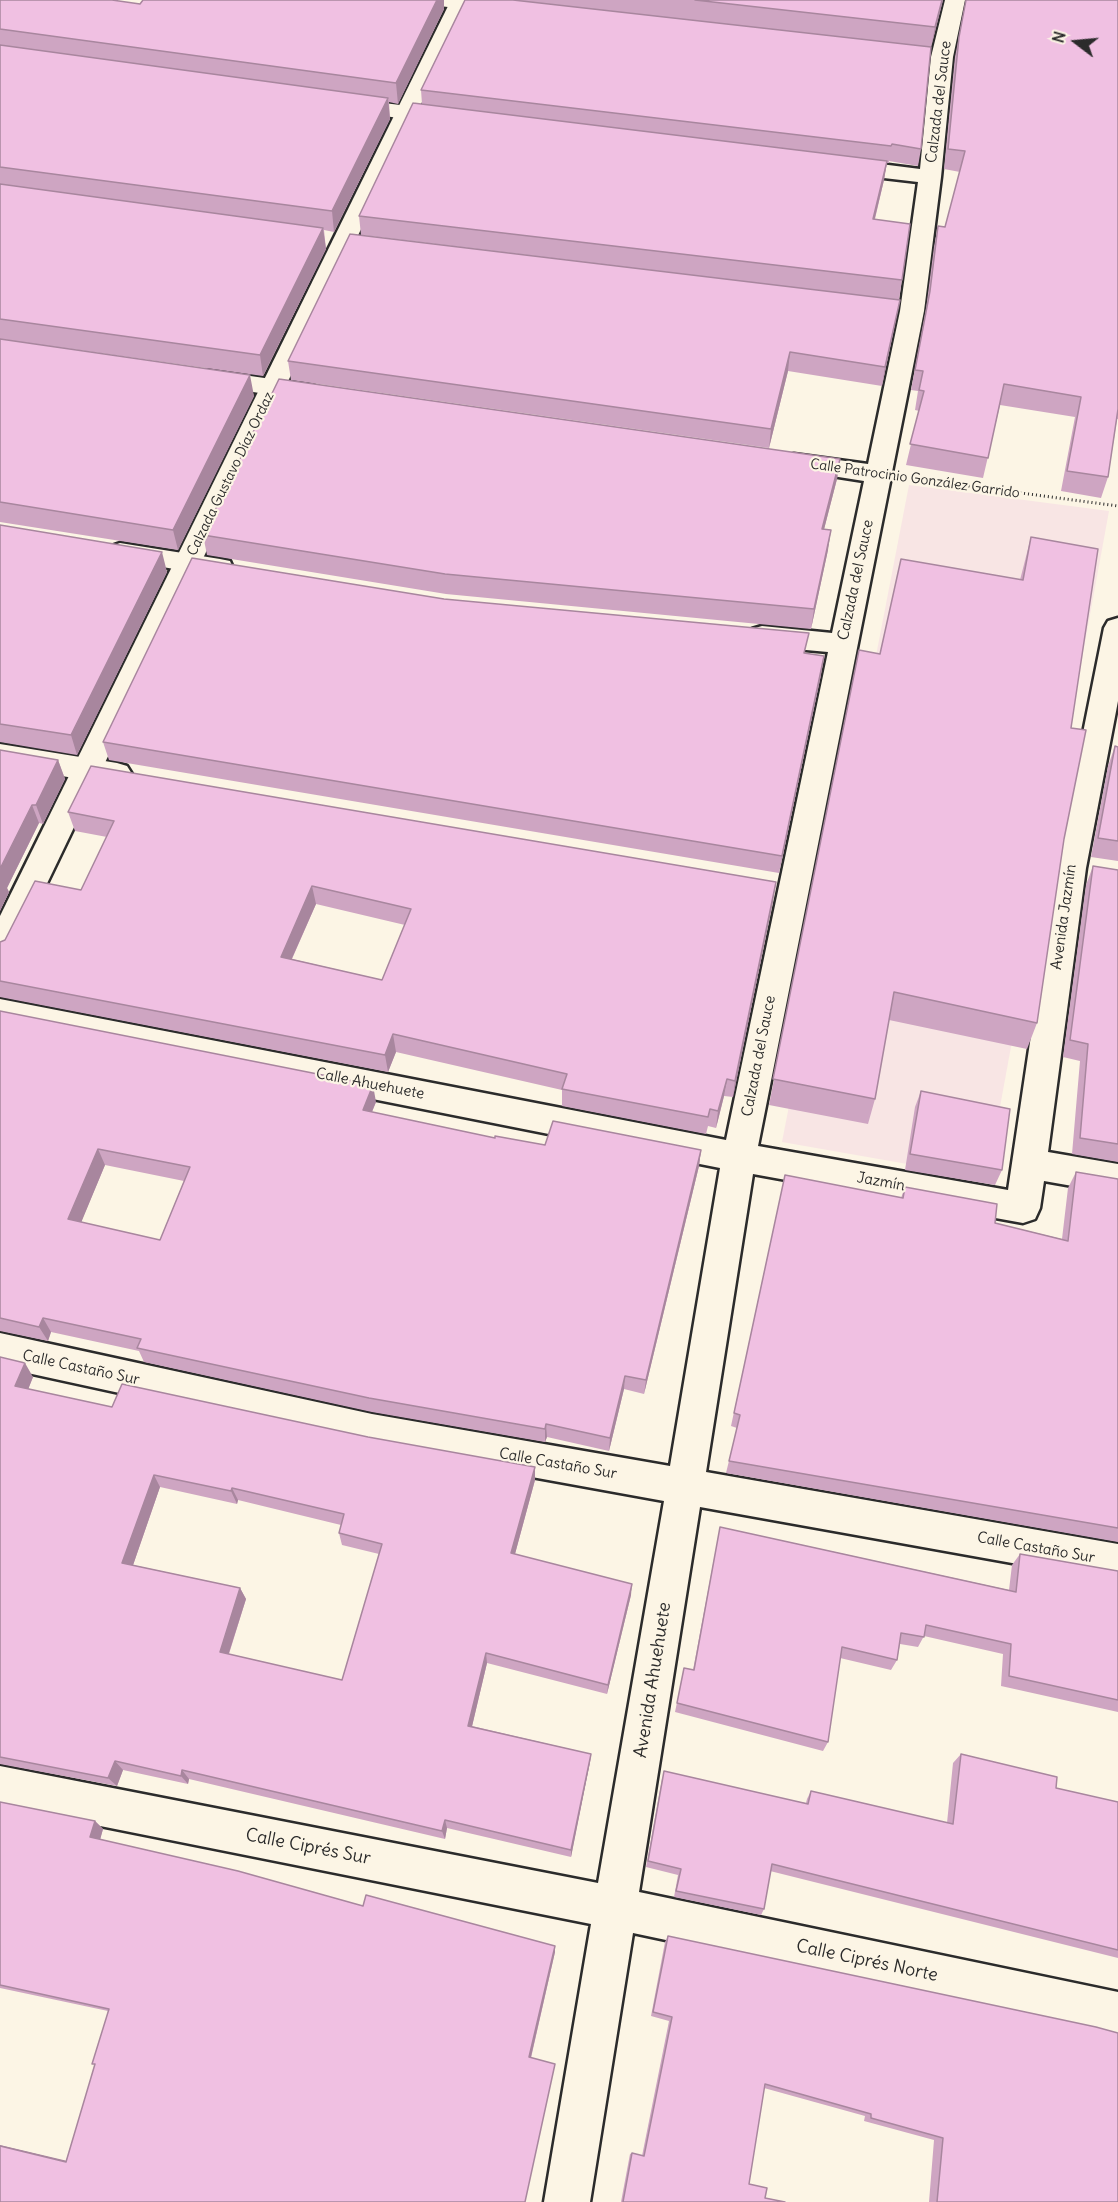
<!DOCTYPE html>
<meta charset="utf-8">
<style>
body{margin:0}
#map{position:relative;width:1118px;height:2202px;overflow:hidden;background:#fcf5e5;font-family:Delius,sans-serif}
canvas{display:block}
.north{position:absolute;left:1046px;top:12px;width:60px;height:60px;-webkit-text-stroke:4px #fcf5e5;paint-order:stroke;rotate:286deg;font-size:16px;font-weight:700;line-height:24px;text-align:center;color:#2b2b2b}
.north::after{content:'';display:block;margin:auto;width:21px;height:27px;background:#2b2b2b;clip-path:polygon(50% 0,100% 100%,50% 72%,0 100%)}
</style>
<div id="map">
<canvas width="1118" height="2202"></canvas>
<div class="north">N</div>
</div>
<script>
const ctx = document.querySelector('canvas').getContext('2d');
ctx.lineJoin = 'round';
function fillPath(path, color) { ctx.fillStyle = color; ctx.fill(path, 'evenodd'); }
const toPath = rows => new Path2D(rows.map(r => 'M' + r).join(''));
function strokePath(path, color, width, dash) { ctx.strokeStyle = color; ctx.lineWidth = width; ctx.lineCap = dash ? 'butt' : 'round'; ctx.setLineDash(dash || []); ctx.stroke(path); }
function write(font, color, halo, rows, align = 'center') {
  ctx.font = font + ' Delius,sans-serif'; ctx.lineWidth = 4.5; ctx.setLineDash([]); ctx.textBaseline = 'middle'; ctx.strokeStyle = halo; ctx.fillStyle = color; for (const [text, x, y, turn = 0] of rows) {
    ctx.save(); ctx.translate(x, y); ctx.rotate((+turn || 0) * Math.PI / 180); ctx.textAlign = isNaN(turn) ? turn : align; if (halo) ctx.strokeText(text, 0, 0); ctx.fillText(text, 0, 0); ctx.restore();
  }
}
const built = toPath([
 [909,485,1109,511,987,1178,782,1142]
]);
const path = toPath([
 [917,479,1118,506]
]);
const street = toPath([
 [429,0,494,0,500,2,503,6,500,10,493,12,439,6,432,4,429,0],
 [945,0,965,0,953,57,941,177,924,311,758,1146,1008,1190,1056,868,1104,628,1108,621,1118,618,1118,701,1086,868,1048,1152,1118,1164,1118,1194,1044,1181,1040,1208,1035,1219,1023,1223,753,1174,706,1472,1118,1544,1118,1582,700,1507,639,1892,1118,1992,1118,2036,633,1933,590,2202,544,2202,591,1924,0,1806,0,1766,598,1883,664,1501,372,1448,0,1367,0,1333,372,1414,670,1466,720,1168,0,1025,0,999,726,1140,828,652,762,646,752,643,748,636,752,629,762,626,832,633,864,481,794,470,785,468,781,462,785,456,794,454,868,464,900,311,918,182,841,173,833,171,830,166,833,161,841,159,920,169,931,57,945,0],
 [343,98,441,110,449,112,452,117,449,122,441,124,335,109,332,104,335,99,343,98],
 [209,370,306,384,315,386,318,392,315,398,306,400,200,384,197,378,200,372,209,370],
 [120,543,220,559,230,561,233,568,230,575,220,577,111,558,107,552,111,546,120,543],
 [0,744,117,763,127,766,132,774,127,782,117,785,0,766,0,744]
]);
const secondary = toPath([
 [451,0,471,0,16,948,11,957,0,961,0,916,451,0]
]);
const wall = toPath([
 [0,0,140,4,143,0,444,0,444,9,398,104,389,102,390,119,334,232,324,230,326,249,263,376,0,339],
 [465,0,943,0,931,47,921,149,918,166,889,161,889,163,887,163,884,180,875,219,902,280,899,300,361,235,359,216,422,104,421,90],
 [966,0,1118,0,1118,419,1117,419,1108,477,1101,498,1061,491,1075,417,1000,405,983,478,906,465,919,411,915,410,918,391,911,390,926,309,934,247,938,226,945,227,960,172,944,169,955,57],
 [896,319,882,386,788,371,769,448,291,380,288,361],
 [0,339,254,396,178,550,0,522],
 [840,459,837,479,824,529,828,550,811,629,446,594,207,555,203,535],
 [0,525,167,572,77,755,0,742],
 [1031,537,1071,728,1064,839,1037,1023,1027,1049,889,1020,875,1099,868,1124,769,1105,859,650,880,654,1020,580],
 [444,599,806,653,821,675,779,873,109,760,103,742],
 [1115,746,1118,747,1118,861,1091,857,1108,766],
 [0,750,58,760,65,779,43,824,39,823,7,888,9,892,0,911],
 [68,812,773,901,733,1097,724,1096,716,1128,708,1126,706,1134,562,1106,562,1090,396,1052,388,1072,0,997,0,942,5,940,81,890,107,837,75,831],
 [316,904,405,925,382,980,292,959],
 [1093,866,1118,870,1118,1162,1072,1154,1080,1061,1063,1057,1086,885],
 [0,1011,376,1102,372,1112,495,1138,545,1145,701,1150,699,1166,644,1394,624,1389,609,1451,547,1437,545,1442,372,1412,144,1362,139,1351,51,1332,48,1341,0,1331],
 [105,1165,184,1181,160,1240,81,1222],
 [921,1091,1002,1170,995,1185,905,1170,915,1107],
 [1076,1172,1118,1179,1118,1542,726,1473,737,1428,731,1426,785,1175,901,1198,905,1187,995,1223,1062,1239,1068,1188],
 [0,1357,33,1377,28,1389,112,1407,535,1480,515,1554,631,1595,607,1694,487,1663,472,1726,591,1754,590,1762,571,1857,447,1828,445,1839,189,1779,188,1784,123,1770,117,1786,0,1764],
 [160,1487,237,1504,238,1500,341,1525,339,1533,342,1545,379,1554,342,1680,229,1654,246,1599,240,1588,133,1565],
 [720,1527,1009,1590,1012,1565,1020,1554,1118,1571,1118,1712,1001,1686,1003,1654,924,1636,918,1647,900,1644,897,1660,891,1670,840,1658,828,1742,823,1751,675,1712,684,1668,693,1670],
 [961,1754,1056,1788,1118,1802,1118,1958,770,1871,764,1909,761,1915,674,1897,678,1875,646,1867,662,1779,806,1803,807,1799,811,1791,947,1823,953,1763],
 [0,1802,95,1821,103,1829,100,1839,363,1906,555,1952,531,2058,555,2068,66,2161,95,2065,108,2011,0,1988],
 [668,1936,1118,2202,929,2202,934,2140,864,2121,865,2116,764,2088,749,2184,765,2198,785,2202,621,2202,630,2154,632,2153,642,2156,669,2021,651,2016,665,1942]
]);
const shadedWall = toPath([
 [437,0,444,0,444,9,398,104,396,83],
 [942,0,943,0,931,48,935,27],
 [388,98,390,119,334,232,332,211],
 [887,161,884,180,870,238,873,219],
 [323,228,326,249,263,376,260,355],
 [900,300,896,319,882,386,885,367],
 [790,352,788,371,769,448,771,429],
 [250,375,254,396,178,550,173,530],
 [840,459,837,479,819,549,822,529],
 [831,530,828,550,811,629,814,609],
 [162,552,167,572,77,755,71,735],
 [824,656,821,675,779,873,782,856],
 [58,760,65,779,43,824,36,805],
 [32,805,39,823,7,888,9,892,0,911,0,869],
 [776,882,773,901,733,1097,735,1081],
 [312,886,316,904,285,974,281,957],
 [393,1034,396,1052,388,1072,385,1055],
 [727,1079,724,1096,716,1128,718,1111],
 [373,1085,376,1102,366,1126,363,1110],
 [98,1149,105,1165,76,1235,68,1219],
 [701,1150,699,1166,644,1394,646,1380],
 [43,1318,51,1332,48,1341,39,1327],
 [25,1363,33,1377,24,1400,15,1386],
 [625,1376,624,1389,609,1451,610,1438],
 [546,1424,547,1437,545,1442,545,1429],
 [535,1467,535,1480,512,1565,511,1553],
 [154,1475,160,1487,130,1574,122,1563],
 [232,1488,238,1500,237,1504,231,1491],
 [632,1584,631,1595,607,1694,608,1685],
 [240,1588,246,1599,226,1662,220,1652],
 [486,1653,487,1663,470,1735,468,1726],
 [591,1754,590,1762,571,1857,571,1850],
 [115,1761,123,1770,117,1786,108,1778],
 [182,1770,189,1779,188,1784,181,1776],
 [445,1820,447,1828,445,1839,442,1831],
 [95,1821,103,1829,99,1844,90,1837],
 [555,1946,555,1952,530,2061,529,2057],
 [0,2145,76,2163,66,2162,0,2146]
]);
const building = toPath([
 [0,0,112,0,140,4,143,0,437,0,396,83,0,29,0,0],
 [465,0,513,0,931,47,921,149,892,144,891,146,421,90,465,0],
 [695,0,942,0,935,27,695,0],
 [966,0,1118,0,1118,409,1108,477,1067,471,1081,397,1004,384,988,458,910,444,924,391,919,390,923,371,915,370,930,291,938,226,945,227,965,151,948,149,959,37,966,0],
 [0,45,388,98,332,211,0,167,0,45],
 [413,103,887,161,873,219,910,224,902,280,359,216,413,103],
 [0,184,323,228,260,355,0,319,0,184],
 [350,234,900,300,885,367,790,352,771,429,288,361,350,234],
 [0,339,250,375,173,530,0,502,0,339],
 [279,379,840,459,822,529,831,530,814,609,445,574,203,535,279,379],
 [0,525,162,552,71,735,0,724,0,525],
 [1031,537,1098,549,1071,728,1086,730,1064,839,1037,1023,894,992,875,1099,773,1079,859,650,880,654,901,559,1023,580,1031,537],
 [192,558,444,599,809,633,804,653,824,656,782,856,103,742,192,558],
 [1115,746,1118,747,1118,841,1098,838,1115,746],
 [0,750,58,760,36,805,32,805,0,869,0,750],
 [91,766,776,882,735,1081,727,1079,718,1111,710,1109,708,1117,562,1089,567,1074,393,1034,385,1055,0,981,0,942,5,940,35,881,81,890,114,821,68,812,91,766],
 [312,886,411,909,382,980,281,957,312,886],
 [1093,866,1118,870,1118,1144,1080,1138,1088,1044,1070,1040,1093,866],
 [0,1011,373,1085,363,1110,495,1138,495,1136,545,1145,553,1121,701,1150,646,1380,625,1376,610,1438,546,1424,545,1429,369,1398,137,1348,141,1339,43,1318,39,1327,0,1318,0,1011],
 [98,1149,190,1167,160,1240,68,1219,98,1149],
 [921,1091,1010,1109,1002,1170,910,1154,921,1091],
 [1076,1172,1118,1179,1118,1528,729,1461,740,1415,734,1413,785,1175,903,1198,905,1187,997,1204,995,1223,1068,1241,1076,1172],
 [0,1357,25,1363,15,1386,112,1407,122,1384,368,1437,535,1467,511,1553,632,1584,608,1685,486,1653,468,1726,591,1754,571,1850,445,1820,442,1831,182,1770,181,1776,115,1761,108,1778,0,1757,0,1357],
 [154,1475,231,1491,232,1488,344,1514,339,1533,382,1544,342,1680,220,1652,240,1588,122,1563,154,1475],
 [720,1527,1016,1592,1020,1554,1118,1571,1118,1700,1009,1676,1011,1644,926,1625,924,1637,901,1633,897,1660,842,1647,828,1742,677,1703,684,1668,694,1670,720,1527],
 [961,1754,1057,1777,1056,1788,1118,1802,1118,1950,772,1864,764,1909,676,1891,681,1869,648,1861,664,1771,808,1804,811,1791,953,1824,961,1754],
 [0,1802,95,1821,90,1837,238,1871,363,1906,366,1895,555,1946,529,2057,555,2064,525,2202,0,2202,0,2146,66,2162,95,2064,92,2064,109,2009,0,1985,0,1802],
 [668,1936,1096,2027,1118,2033,1118,2202,937,2202,943,2138,871,2118,871,2114,765,2084,749,2184,767,2188,765,2198,785,2202,623,2202,632,2153,644,2156,672,2017,653,2012,668,1936]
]);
const farStreetnames = [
 ["Calzada Gustavo Díaz Ordaz",231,474,-64],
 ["Calle Patrocinio González Garrido",915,479,8]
];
const streetNames = [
 ["Calzada del Sauce",939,102,-83],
 ["Calzada del Sauce",856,580,-78],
 ["Avenida Jazmín",1064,917,-82],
 ["Calzada del Sauce",759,1056,-79],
 ["Calle Ahuehuete",370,1084,11],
 ["Jazmín",881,1182,10],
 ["Calle Castaño Sur",81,1368,12],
 ["Calle Castaño Sur",558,1464,10],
 ["Calle Castaño Sur",1036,1548,10]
];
const nearStreetnames = [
 ["Avenida Ahuehuete",653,1680,-81],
 ["Calle Ciprés Sur",308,1847,11],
 ["Calle Ciprés Norte",867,1961,12]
];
fillPath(built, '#f8e5e4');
strokePath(street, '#2b2b2b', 5);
strokePath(secondary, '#2b2b2b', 5);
strokePath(path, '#2b2b2b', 3, [1, 3]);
fillPath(street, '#fcf5e5');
fillPath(secondary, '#fcf5e5');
fillPath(wall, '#cea5c2');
fillPath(shadedWall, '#a8869e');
fillPath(building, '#f0c0e2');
strokePath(building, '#a8869e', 1.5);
write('14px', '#2b2b2b', '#fcf5e5', farStreetnames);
write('15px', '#2b2b2b', '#fcf5e5', streetNames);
write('18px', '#2b2b2b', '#fcf5e5', nearStreetnames);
</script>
